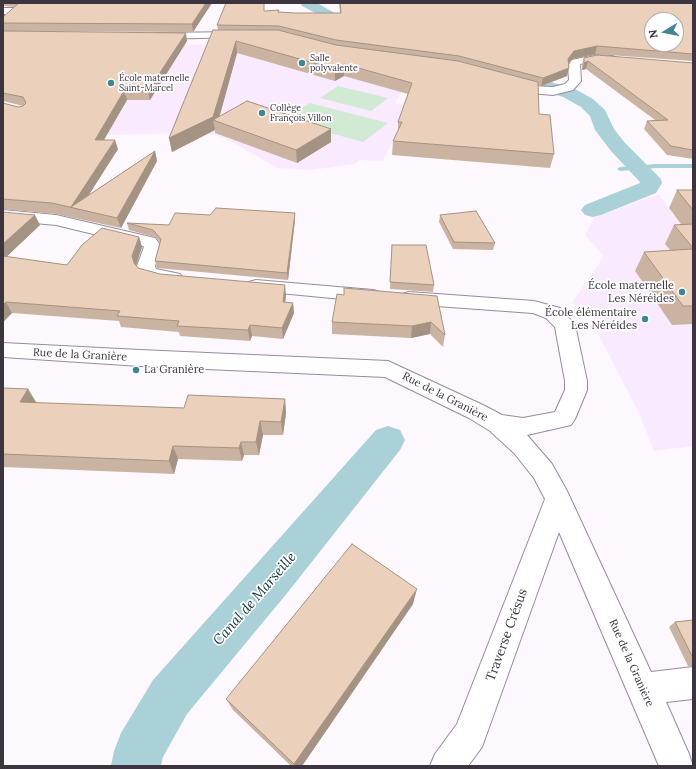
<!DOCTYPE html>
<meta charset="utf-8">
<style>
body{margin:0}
#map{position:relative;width:696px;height:769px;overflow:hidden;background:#fcf8fe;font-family:Lora,serif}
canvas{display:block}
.frame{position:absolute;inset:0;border:4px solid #3c3540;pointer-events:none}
.north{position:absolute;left:644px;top:12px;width:40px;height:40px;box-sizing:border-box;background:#fff;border:1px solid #b1aeb3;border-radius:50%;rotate:260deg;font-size:11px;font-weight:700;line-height:16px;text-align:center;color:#3c3540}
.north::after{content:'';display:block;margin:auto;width:14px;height:18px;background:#428695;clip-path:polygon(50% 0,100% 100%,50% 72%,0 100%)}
</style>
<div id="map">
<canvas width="696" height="769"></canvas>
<div class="frame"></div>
<div class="north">N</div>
</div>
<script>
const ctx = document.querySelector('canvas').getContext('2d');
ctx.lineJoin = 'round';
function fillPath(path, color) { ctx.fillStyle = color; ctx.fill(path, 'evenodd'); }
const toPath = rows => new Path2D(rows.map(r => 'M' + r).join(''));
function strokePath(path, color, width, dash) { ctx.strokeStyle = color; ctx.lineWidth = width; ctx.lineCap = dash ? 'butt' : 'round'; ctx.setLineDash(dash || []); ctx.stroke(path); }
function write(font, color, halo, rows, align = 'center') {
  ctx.font = font + ' Lora,serif'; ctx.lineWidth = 3.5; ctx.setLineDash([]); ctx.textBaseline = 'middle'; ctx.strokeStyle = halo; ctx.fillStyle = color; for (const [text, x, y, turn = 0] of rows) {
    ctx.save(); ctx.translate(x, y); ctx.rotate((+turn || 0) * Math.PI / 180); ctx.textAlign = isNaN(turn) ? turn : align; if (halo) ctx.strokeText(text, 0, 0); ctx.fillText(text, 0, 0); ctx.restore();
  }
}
const built = toPath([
 [92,41,165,45,273,44,409,73,396,103,406,105,402,122,383,161,359,160,355,164,311,170,278,168,232,142,216,135,187,133,106,135],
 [659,194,674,216,693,218,693,446,654,451,639,413,594,326,600,312,572,303,604,256,585,235,594,218]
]);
const green = toPath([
 [338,86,388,98,371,111,320,98],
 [310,103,388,123,363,142,283,120]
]);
const stream = toPath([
 [656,164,693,164,693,168,656,168,620,171,617,169,620,167,656,164]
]);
const canal = toPath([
 [300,3,317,3,342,17,344,20,338,36,344,40,347,43,344,46,339,48,328,43,323,37,330,21,302,6,300,3],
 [502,68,575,89,593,99,605,110,614,129,625,143,661,179,662,183,656,193,601,215,593,217,585,215,581,210,585,205,640,183,639,181,611,151,595,130,590,116,581,107,563,97,496,77,494,73,496,69,502,68],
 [388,426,400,430,405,440,400,450,288,592,187,714,163,757,161,766,111,766,114,751,121,733,153,680,376,430,388,426]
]);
const street = toPath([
 [3,8,15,8,20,11,6,23,3,24,3,16,6,14,3,14,3,8],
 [240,32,244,33,245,35,244,37,156,39,151,36,156,33,240,32],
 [595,55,613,56,618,59,613,62,595,61,580,64,581,81,573,90,553,95,530,93,505,84,503,82,505,80,509,78,531,86,553,87,565,84,569,80,568,66,572,60,595,55],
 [3,210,56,215,155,238,162,247,155,266,156,269,180,274,183,278,180,282,174,284,142,277,137,266,144,247,143,246,56,225,3,220,3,210],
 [256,280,373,290,380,292,382,296,380,300,373,302,249,290,247,286,249,282,256,280],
 [409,292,534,301,560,308,575,325,587,381,587,390,575,419,571,425,527,435,552,464,567,491,651,672,693,667,693,699,666,702,689,754,693,766,659,766,559,532,482,747,468,766,430,766,435,754,457,724,545,499,534,478,514,453,490,431,469,418,385,377,140,366,3,357,3,343,140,350,388,361,485,406,502,415,523,418,555,412,565,390,565,381,555,327,546,318,533,313,409,304,402,302,399,298,402,294,409,292]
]);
const wall = toPath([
 [3,3,212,3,193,32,3,31,3,17,15,7,3,6],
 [339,3,693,3,693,61,595,54,572,59,569,63,569,68,567,76,541,86,538,85,539,114,554,154,550,168,392,155,393,141,398,131,398,122,408,94,344,76,335,81,237,53,219,117,331,142,297,163,215,133,215,130,172,152,169,138,218,30,217,25,264,11,295,13,340,13],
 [3,31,187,41,150,100,127,100,104,140,118,149,89,195,155,151,157,161,121,228,56,214,3,209,3,103,18,107,23,106,3,101],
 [584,58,693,63,693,159,667,155,644,129,647,121,655,120,586,69,582,70,582,65],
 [677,190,693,190,693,324,672,325,635,271,644,252,670,250,665,244,674,225,681,224,669,208],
 [3,212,40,225,6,257,67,265,139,237,142,247,136,265,138,268,160,274,286,295,285,302,293,303,294,313,283,339,252,336,250,341,180,336,179,332,121,327,119,321,12,313,4,321,3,321],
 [295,213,295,220,288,280,157,268,155,261,160,242,155,237,129,230,127,223,169,225,210,215],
 [440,215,495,243,493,250,453,249,439,222],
 [392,245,434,285,433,292,390,289],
 [344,295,437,296,445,335,443,347,430,334,411,338,332,334,332,322],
 [3,388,28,389,36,403,184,408,285,399,286,413,283,435,263,435,259,455,244,455,242,461,178,459,174,474,3,467],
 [413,604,302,766,291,766,233,710,226,699],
 [693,620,693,666,688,666,669,627,675,622]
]);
const shadedWall = toPath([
 [206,3,212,3,193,32,192,24],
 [186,33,187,41,150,100,148,91],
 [236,41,237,53,218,122,213,120,215,130,172,152,169,138],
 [597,46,595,54,572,59,566,66,568,59,574,51],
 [588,61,586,69,582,70,584,63],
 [344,64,344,76,335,81,335,69],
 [569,68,567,76,541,86,543,78],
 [124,91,127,100,98,150,95,140],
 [331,129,331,142,297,163,296,150],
 [115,140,118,149,79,210,71,207],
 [155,151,157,161,121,228,117,218],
 [295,213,295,220,288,280,287,273],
 [35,215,40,225,3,260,3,244],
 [139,237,142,247,136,266,132,256],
 [285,285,286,295,284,313,283,302],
 [6,302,12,313,4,321,3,320,3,305],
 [293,303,294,313,283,339,282,328],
 [431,322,430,334,411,338,412,326],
 [250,325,252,336,250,341,248,330],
 [28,389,36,402,29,416,20,402],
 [285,399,286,413,283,435,281,422],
 [260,421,263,435,259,455,256,442],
 [241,442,244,455,242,461,239,448],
 [173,446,178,459,174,474,169,461],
 [417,589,413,604,302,766,295,766,294,764]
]);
const building = toPath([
 [18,3,206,3,192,24,3,23,3,17,19,3,18,3],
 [226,3,264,3,264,11,279,10,278,12,295,13,341,13,340,3,693,3,693,54,597,46,574,51,568,59,569,68,543,78,459,56,336,40,279,26,217,25,226,3],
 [652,20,676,20,676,44,652,44,652,20],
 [213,30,278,30,336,45,458,61,538,82,539,114,550,115,554,154,393,141,402,122,398,122,412,83,344,64,335,69,236,41,213,117,169,138,213,30],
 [3,31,186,33,148,91,124,91,95,140,115,140,71,207,155,151,117,218,52,203,3,199,3,103,18,107,23,106,26,103,23,97,3,93,3,31],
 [597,55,693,63,693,150,671,146,647,121,668,120,588,61,584,63,584,58,597,55],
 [247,101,331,129,296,150,213,120,247,101],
 [677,190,693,190,693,210,677,190],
 [216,208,295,213,287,273,155,261,161,239,153,230,127,223,169,225,175,213,210,215,216,208],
 [476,211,495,243,454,242,440,215,476,211],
 [3,212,35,215,3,244,3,212],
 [693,224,693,248,674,225,693,224],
 [102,228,139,237,132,256,134,263,138,268,160,274,285,285,283,302,293,303,282,328,250,325,248,330,177,326,179,321,117,316,120,311,6,302,3,305,3,256,67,265,82,245,102,228],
 [392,245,426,245,434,285,390,282,392,245],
 [693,249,693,306,683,306,644,252,693,249],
 [344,288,437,296,445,335,431,322,412,326,332,322,337,294,344,295,344,288],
 [3,388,28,389,20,402,184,408,188,395,285,399,281,422,260,421,256,442,241,442,239,448,173,446,169,461,3,454,3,388],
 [352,544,417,589,294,764,226,699,352,544],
 [693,620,693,658,675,622,693,620]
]);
const markers = [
 [302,63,4,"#428695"],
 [111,83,4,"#428695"],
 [262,113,4,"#428695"],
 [682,292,4,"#428695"],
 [645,319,4,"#428695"],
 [136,370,4,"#428695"]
];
const farPoinames = [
 ["Salle",310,58],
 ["polyvalente",310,68],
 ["École maternelle",119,78],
 ["Saint-Marcel",119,88],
 ["Collège",270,108],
 ["François Villon",270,118]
];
const poiNames = [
 ["École maternelle",674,286],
 ["Les Néréides",674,299],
 ["École élémentaire",637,313],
 ["Les Néréides",637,326],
 ["La Granière",144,370,"left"]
];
const streetNames = [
 ["Rue de la Granière",80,355,3],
 ["Rue de la Granière",445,397,27],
 ["Rue de la Granière",631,663,66]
];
const nearStreetnames = [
 ["Traverse Crésus",507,635,-70]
];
const nearWaternames = [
 ["Canal de Marseille",255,599,-49]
];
fillPath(built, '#f9eaff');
fillPath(green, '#d0ead4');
fillPath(stream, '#aad0d8');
fillPath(canal, '#aad0d8');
strokePath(street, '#9b88a2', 2);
fillPath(street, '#fff');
fillPath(wall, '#cab4a1');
fillPath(shadedWall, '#a49283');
fillPath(building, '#ebd1bb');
strokePath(building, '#a49283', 1);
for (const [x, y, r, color] of markers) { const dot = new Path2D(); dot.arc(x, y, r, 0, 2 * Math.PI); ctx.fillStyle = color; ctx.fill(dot); strokePath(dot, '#fff', 1.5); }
write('9px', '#3c3540', '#fff', farPoinames, 'left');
write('11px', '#3c3540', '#fff', poiNames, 'right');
write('11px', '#3c3540', '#fff', streetNames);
write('13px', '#3c3540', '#fff', nearStreetnames);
write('italic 14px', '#0d3339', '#fff', nearWaternames);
</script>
